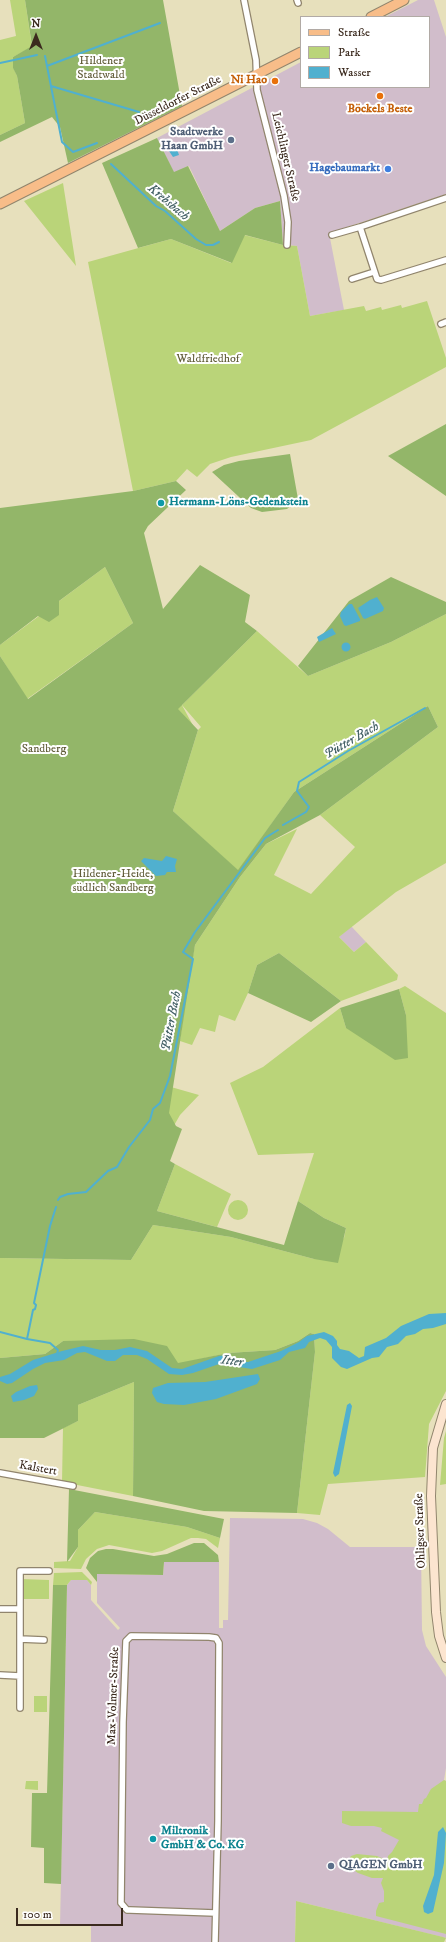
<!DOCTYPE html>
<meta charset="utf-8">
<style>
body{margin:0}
#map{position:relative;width:446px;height:1942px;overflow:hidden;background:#e7e0bc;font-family:"IM FELL DW Pica",serif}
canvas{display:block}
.legend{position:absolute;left:300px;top:16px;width:130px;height:72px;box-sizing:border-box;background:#fff;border:1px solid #b1aaa5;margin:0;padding:5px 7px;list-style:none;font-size:12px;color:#3b2a1e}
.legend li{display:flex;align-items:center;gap:8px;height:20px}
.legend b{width:20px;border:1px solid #b1aaa5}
.north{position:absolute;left:16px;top:16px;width:40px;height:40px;-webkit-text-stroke:3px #fff;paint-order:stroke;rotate:0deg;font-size:11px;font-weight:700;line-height:16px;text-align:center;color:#3b2a1e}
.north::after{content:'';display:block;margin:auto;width:14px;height:18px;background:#3b2a1e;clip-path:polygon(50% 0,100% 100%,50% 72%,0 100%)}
.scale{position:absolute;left:16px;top:1908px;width:107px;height:18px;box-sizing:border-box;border:2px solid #3b2a1e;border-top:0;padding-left:5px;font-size:12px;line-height:14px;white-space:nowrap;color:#3b2a1e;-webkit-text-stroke:3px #fff;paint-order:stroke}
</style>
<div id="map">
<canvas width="446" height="1942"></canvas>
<ul class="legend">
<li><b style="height:5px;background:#f8bd89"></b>Straße</li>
<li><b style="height:11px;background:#bad479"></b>Park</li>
<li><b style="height:11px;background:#50b0cf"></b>Wasser</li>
</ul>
<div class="north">N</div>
<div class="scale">100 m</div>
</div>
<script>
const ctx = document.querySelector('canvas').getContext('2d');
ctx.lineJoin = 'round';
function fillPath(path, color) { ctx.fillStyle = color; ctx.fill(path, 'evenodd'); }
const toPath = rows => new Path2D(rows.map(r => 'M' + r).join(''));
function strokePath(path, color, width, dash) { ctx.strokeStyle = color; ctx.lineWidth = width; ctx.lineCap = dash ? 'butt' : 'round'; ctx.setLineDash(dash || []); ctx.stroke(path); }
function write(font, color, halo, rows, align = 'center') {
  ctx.font = font + ' "IM FELL DW Pica",serif'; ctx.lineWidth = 4; ctx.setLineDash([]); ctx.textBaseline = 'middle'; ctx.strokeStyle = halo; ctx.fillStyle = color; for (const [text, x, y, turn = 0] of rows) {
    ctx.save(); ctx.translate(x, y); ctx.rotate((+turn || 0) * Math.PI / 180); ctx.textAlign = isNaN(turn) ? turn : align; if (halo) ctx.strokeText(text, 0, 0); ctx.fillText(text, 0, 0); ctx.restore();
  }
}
const industrial = toPath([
 [418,0,434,0,446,37,446,194,329,233,344,310,310,316,297,246,283,245,280,201,255,208,220,231,189,166,174,173,157,138,301,62,301,87,429,87,429,17,385,17],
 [351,926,366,942,354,952,339,937],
 [230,1518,303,1519,317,1523,328,1529,350,1547,421,1547,422,1630,426,1646,446,1677,446,1768,444,1780,446,1781,446,1938,296,1901,295,1942,91,1942,91,1926,60,1926,67,1585,71,1580,87,1580,91,1585,91,1600,118,1630,120,1628,97,1603,97,1574,163,1575,164,1562,219,1562,219,1628,223,1628,223,1620,228,1620]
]);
const green = toPath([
 [10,0,25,0,32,47,13,57,13,67,17,76,25,123,0,135,0,40,16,36],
 [63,183,76,266,24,201],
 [244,235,283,245,297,246,310,316,364,306,366,311,381,307,382,310,401,305,402,308,427,301,446,358,446,367,311,440,231,457,210,464,197,477,187,469,176,481,133,491,88,262,171,239,231,263],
 [105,567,133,623,27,699,0,656,0,645],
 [446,614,446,863,396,892,339,937,354,952,366,942,398,975,397,980,341,1001,279,953,257,965,248,993,235,1021,219,1015,215,1032,200,1028,192,1045,180,1041,187,990,164,1085,199,1095,180,1115,164,1143,0,662,26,704,177,696,196,731,169,810,178,948,193,955,195,945,240,877,266,844,297,829,274,875,311,894,355,847,320,815,438,727,428,706,294,792,238,871,173,811,198,730,201,727,182,705,257,631,308,676,391,642],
 [405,986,446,1013,446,1391,429,1424,425,1477,328,1484,320,1515,297,1513,315,1352,314,1334,310,1333,298,1341,275,1350,228,1353,177,1364,63,1341,45,1354,0,1358,0,1258,131,1260,153,1225,231,1237,314,1259,344,1238,346,1228,324,1218,298,1201,314,1153,258,1155,230,1083,263,1067,340,1008,346,1028,406,1015,399,989],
 [175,1164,231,1194,217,1227,157,1211],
 '228 1210a10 10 0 1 1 20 0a10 10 0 1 1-20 0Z',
 [134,1382,133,1496,62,1482,63,1428,78,1421,78,1405],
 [446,1431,446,1484,440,1485,444,1438],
 [95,1512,187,1527,220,1538,218,1548,206,1539,198,1538,191,1538,162,1551,152,1553,109,1545,97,1549,86,1559,81,1569,54,1568,54,1562,70,1561,78,1547,78,1530],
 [82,1572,92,1582,91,1585,87,1580,71,1580,67,1585,53,1585,54,1573],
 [21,1579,49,1580,49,1599,20,1599],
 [34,1696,47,1696,47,1712,34,1712],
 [444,1780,446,1781,446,1934,376,1916,376,1911,379,1903,384,1902,384,1891,381,1883,383,1878,372,1878,358,1873,348,1866,348,1861,351,1856,357,1854,377,1856,386,1860,386,1872,388,1856,392,1852,399,1840,381,1831,382,1828,374,1826,351,1826,342,1823,342,1811,418,1812,419,1804,422,1804,424,1799,426,1798,431,1789],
 [26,1781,38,1781,38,1790,25,1789],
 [296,1901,443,1937,446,1938,444,1942,295,1942]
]);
const forest = toPath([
 [25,0,163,0,182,106,68,163,60,127,52,117,0,142,0,135,25,123,17,76,13,68,13,57,32,46],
 [157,138,174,172,188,166,220,231,255,208,280,201,283,245,245,235,232,263,171,239,138,248,102,163],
 [446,424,446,496,388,456],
 [290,454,298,499,287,509,262,512,251,508,212,472,224,465,239,461],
 [176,481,186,490,148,526,144,533,163,609,200,565,250,595,245,622,257,631,178,709,198,730,173,811,238,870,294,792,428,706,438,727,320,815,266,844,240,877,195,945,169,1113,176,1126,182,1129,170,1161,175,1164,157,1211,284,1245,298,1201,324,1218,346,1228,338,1263,314,1259,231,1237,153,1225,131,1260,0,1258,0,656,28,699,133,623,105,567,59,601,59,615,49,622,38,616,0,645,0,508,133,491],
 [391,577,446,602,446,614,391,642,308,676,298,666,349,601],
 [279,953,341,1001,311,1022,248,993,257,965],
 [399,989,406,1015,408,1058,395,1060,346,1028,340,1008],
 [310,1333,314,1334,315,1352,297,1513,204,1511,133,1496,134,1382,78,1405,78,1421,44,1438,0,1438,0,1358,45,1354,63,1341,134,1339,167,1346,178,1363,228,1353,275,1350,298,1341],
 [69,1489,224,1519,220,1538,187,1527,95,1512,78,1530,78,1547,67,1562],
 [194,1543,204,1543,218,1555,219,1562,164,1562,163,1575,97,1574,97,1582,86,1568,90,1558,98,1551,106,1549,113,1549,154,1556,167,1554],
 [53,1585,67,1585,61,1884,44,1883,44,1848,31,1847,32,1793,47,1793]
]);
const water = toPath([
 [168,141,175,143,179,155,173,157,165,145],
 [377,597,384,608,383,611,365,619,363,618,358,608,370,600],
 [349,604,352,604,360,619,360,621,346,626,344,625,340,616,341,612],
 [332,628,336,634,319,642,317,637],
 '341.5 647a4.5 4.5 0 1 1 9 0a4.5 4.5 0 1 1-9 0Z',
 [166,856,177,859,175,866,176,872,167,872,165,875,156,876,141,861,144,858,162,861],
 [446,1313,446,1324,433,1328,423,1329,415,1334,406,1336,398,1344,387,1347,379,1357,372,1358,347,1369,341,1367,332,1358,332,1347,326,1340,320,1338,309,1342,305,1348,289,1352,280,1360,252,1369,219,1364,193,1373,182,1375,169,1374,147,1359,137,1355,123,1355,115,1361,107,1361,85,1352,77,1353,64,1360,45,1363,33,1369,12,1383,7,1384,0,1381,0,1377,10,1374,33,1360,62,1351,83,1346,101,1350,115,1350,130,1347,147,1351,172,1368,182,1369,219,1356,227,1355,237,1361,248,1362,281,1351,299,1342,307,1336,324,1332,333,1336,337,1341,337,1345,340,1349,349,1351,359,1358,364,1356,365,1347,386,1338,401,1326,429,1314],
 [258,1374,260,1379,257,1384,216,1399,184,1405,164,1404,157,1402,152,1393,153,1388,168,1383,205,1382],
 [37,1385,38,1389,34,1396,24,1400,13,1402,11,1396,16,1392,30,1386],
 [350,1403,352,1406,339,1474,335,1477,333,1473,347,1405],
 [443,1827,446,1833,444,1863,433,1912,428,1914,424,1912,423,1906,434,1875,438,1832]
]);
const stream = toPath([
 [45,56,62,142,73,152,97,143],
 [0,63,37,55],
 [47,66,160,23],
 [51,86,139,112],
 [111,164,156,206,165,211,196,239,206,245,213,245,219,242],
 [283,825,306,812,309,807,297,791,299,782,348,751,425,708],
 [58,1200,60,1197,68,1194,86,1192,108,1171,117,1167,129,1147,150,1120,153,1109,160,1103,170,1076,193,959,183,952,195,932,265,838,278,830],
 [56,1207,50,1226,34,1303,36,1305,35,1309,33,1310,27,1339,50,1343,58,1350,57,1354],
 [0,1332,27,1339]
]);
const minor = toPath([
 [244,0,256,60,257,90,284,196,288,222,287,245],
 [297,0,298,3],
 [446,198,360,227,377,279,381,280,446,260],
 [332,235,360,227],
 [352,279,374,272],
 [441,324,446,322],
 [0,1473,73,1486],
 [0,1609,20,1609],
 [20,1639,44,1640],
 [0,1675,20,1676],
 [20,1708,20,1571,49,1571],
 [215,1942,218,1821,219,1643,216,1638,209,1637,131,1636,126,1641,123,1722,121,1903,127,1910,130,1910,215,1913]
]);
const secondary = toPath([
 [446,1404,433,1448,431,1496,436,1612,439,1636,446,1658]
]);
const primary = toPath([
 [371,17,404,0],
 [0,204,301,52]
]);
const markers = [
 [275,81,4,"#e8710a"],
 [380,96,4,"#e8710a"],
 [231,140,4,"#5c6f8a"],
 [388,169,4,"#3f7fe0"],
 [161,503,4,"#0f9aa8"],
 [153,1839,4,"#0f9aa8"],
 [331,1866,4,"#5c6f8a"]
];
const parkNames = [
 ["Hildener",101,62],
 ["Stadtwald",101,76],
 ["Waldfriedhof",208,360],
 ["Sandberg",44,750],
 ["Hildener-Heide,",113,875],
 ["südlich Sandberg",113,889]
];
const foodNames = [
 ["Ni Hao",267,81],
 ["Böckels Beste",380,110,"center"]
];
const streetNames = [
 ["Düsseldorfer Straße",178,101,-27],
 ["Leichlinger Straße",285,157,77],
 ["Kalstert",38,1469,10],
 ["Ohligser Straße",421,1531,-92],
 ["Max-Volmer-Straße",114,1696,-88]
];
const serviceNames = [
 ["Stadtwerke",223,133],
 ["Haan GmbH",223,147],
 ["QIAGEN GmbH",339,1866,"left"]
];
const shopNames = [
 ["Hagebaumarkt",380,169]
];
const cultureNames = [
 ["Hermann-Löns-Gedenkstein",169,503],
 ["Miltronik",161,1832],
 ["GmbH & Co. KG",161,1846]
];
const waterNames = [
 ["Krebsbach",168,203,40],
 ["Pütter Bach",352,741,-30],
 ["Pütter Bach",172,1021,-79],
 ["Itter",232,1362,7]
];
fillPath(industrial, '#d1bdcb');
fillPath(green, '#bad479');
fillPath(forest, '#93b669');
fillPath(water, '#50b0cf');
strokePath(stream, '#50b0cf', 2);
strokePath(minor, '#91856d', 8);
strokePath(secondary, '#91856d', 10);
strokePath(primary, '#91856d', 11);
strokePath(minor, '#fff', 5.5);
strokePath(secondary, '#fce5d0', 8);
strokePath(primary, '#f8bd89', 9);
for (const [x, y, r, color] of markers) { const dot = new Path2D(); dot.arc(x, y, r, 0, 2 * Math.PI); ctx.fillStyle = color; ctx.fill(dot); strokePath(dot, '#fff', 1.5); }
write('12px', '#615d39', '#fff', parkNames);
write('bold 12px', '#c56008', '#fff', foodNames, 'right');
write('12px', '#3b2a1e', '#fff', streetNames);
write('bold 12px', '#4e5e75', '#fff', serviceNames, 'right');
write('bold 12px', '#366cbe', '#fff', shopNames, 'right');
write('bold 12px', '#0d838f', '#fff', cultureNames, 'left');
write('italic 13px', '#436065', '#fff', waterNames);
</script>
